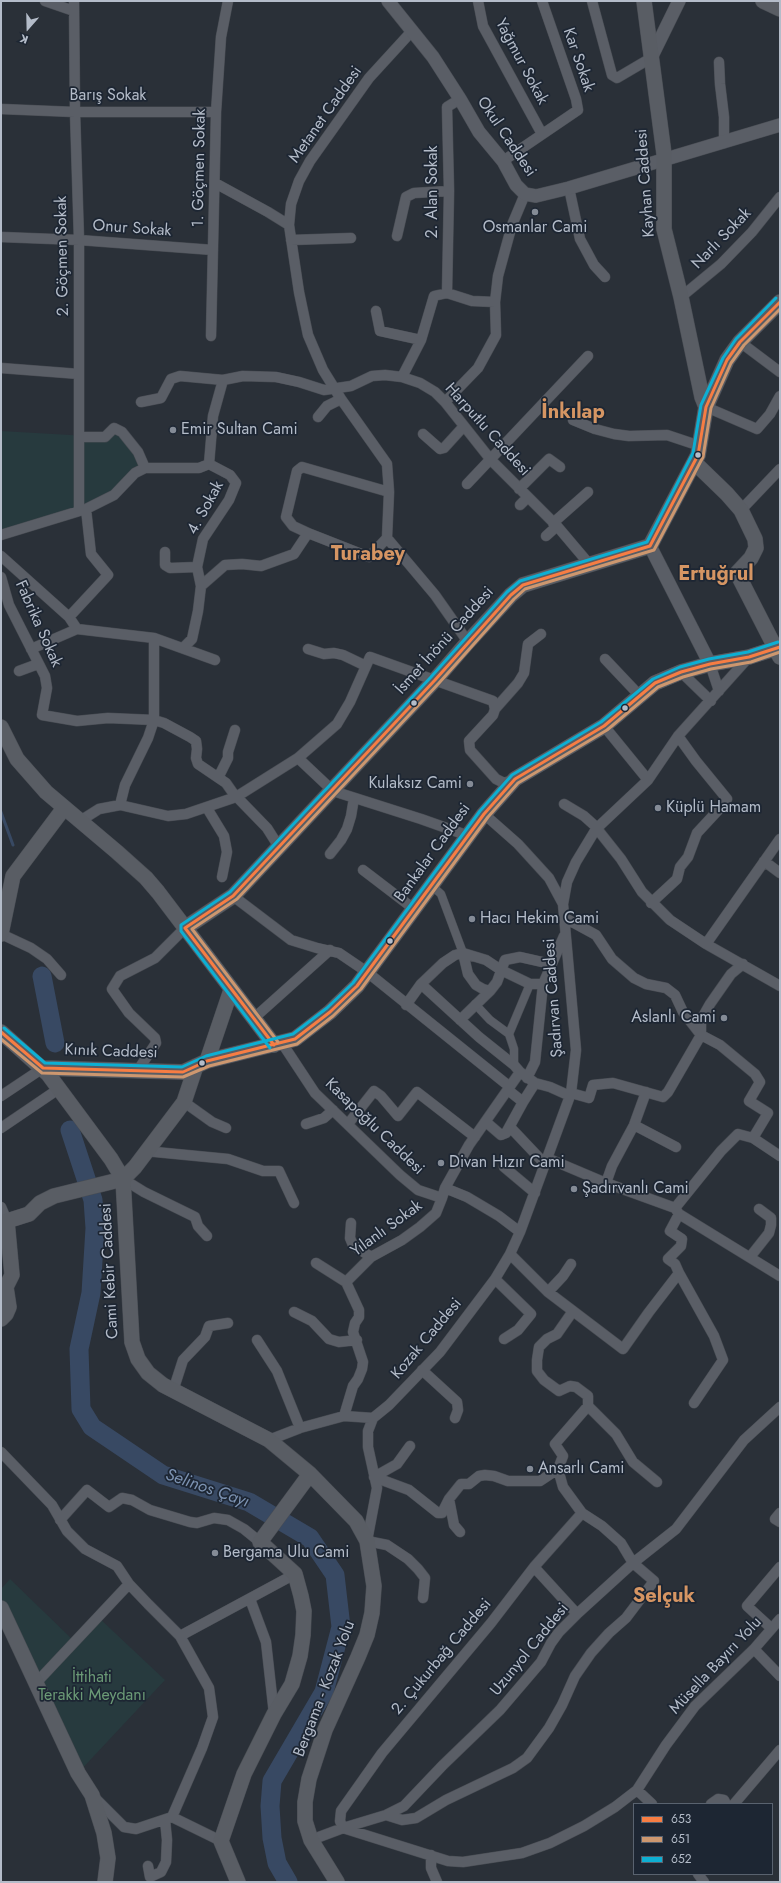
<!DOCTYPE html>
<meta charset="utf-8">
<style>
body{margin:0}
#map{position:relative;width:781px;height:1883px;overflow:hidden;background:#2a3038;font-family:Jost,sans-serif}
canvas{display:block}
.frame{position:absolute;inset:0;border:2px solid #b4bcc9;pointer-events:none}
.legend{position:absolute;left:633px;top:1803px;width:140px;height:72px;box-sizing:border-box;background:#1d2633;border:1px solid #59626f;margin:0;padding:5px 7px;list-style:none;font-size:12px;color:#b4bcc9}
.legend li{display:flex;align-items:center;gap:8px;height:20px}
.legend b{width:20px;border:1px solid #59626f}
.north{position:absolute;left:8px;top:8px;width:40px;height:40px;-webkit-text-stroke:3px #1d2633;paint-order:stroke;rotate:200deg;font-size:11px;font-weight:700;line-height:16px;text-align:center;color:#b4bcc9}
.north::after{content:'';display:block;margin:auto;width:14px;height:18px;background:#b4bcc9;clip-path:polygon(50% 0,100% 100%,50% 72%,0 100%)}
</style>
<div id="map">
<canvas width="781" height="1883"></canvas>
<div class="frame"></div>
<ul class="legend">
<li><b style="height:5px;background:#f77d43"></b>653</li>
<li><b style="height:5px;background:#cd976f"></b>651</li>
<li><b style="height:5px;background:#0dafd3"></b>652</li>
</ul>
<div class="north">K</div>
</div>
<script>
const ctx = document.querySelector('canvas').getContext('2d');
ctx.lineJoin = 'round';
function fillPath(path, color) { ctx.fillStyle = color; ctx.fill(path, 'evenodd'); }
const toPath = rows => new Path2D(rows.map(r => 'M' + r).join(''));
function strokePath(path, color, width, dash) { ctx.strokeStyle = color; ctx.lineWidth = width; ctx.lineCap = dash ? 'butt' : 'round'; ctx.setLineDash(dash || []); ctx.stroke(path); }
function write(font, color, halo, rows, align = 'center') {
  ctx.font = font + ' Jost,sans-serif'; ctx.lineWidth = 3.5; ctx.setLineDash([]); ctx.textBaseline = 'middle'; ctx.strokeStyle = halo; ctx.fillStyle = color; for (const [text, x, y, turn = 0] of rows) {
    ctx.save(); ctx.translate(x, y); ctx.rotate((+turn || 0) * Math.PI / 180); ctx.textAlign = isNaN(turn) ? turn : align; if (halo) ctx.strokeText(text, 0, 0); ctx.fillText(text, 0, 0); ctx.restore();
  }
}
const green = toPath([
 [114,428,145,468,114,495,1,535,1,431,105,437],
 [10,1579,74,1641,98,1617,165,1680,78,1773,1,1608,1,1589]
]);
const stream = toPath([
 [1,812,13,845]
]);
const river = toPath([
 [42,976,55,1043],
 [70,1130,93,1200,95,1228,91,1293,79,1349,81,1409,92,1427,163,1475,249,1502,310,1538,335,1575,341,1627,324,1692,272,1781,270,1806,272,1838,277,1863,288,1882]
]);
const pedestrian = toPath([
 [432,886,441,894,463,953],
 [475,1004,490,1020,509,1034],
 [514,1065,514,1049,509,1034,530,984]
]);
const minor = toPath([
 [45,1,74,11],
 [74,1,75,112,79,240,79,511],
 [478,1,483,26,542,134],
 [592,1,612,75,617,78,651,58],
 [412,31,369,78,310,161,299,181,291,204,289,225,299,292,308,335,323,370,341,399,387,464,389,492,387,538,435,595,468,642],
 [719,62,720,84,724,117,724,143],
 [1,109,75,112,216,112],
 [503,161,578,110,576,99,542,1],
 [215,183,268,212,289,225],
 [569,188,580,239,594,265,605,277],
 [397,236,406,197,414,193,449,191],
 [1,237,79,240,213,250],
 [291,240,351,238],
 [447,293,449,191,447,107,460,99],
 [681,297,721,264,752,232,780,197],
 [376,311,380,331,421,340],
 [211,336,216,112,221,37,228,1],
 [740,342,780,372],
 [1,368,79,374],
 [402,377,421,340,434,296,447,293,472,301,495,302],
 [141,402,161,398,171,379,180,376,223,380],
 [445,402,478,368,496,335,495,302,498,276,512,225,525,194],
 [706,407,757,429,770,414,780,396],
 [318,417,327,406,341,399],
 [573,420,595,429,614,434,629,436,667,435,700,446],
 [423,434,440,449,444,448,464,426],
 [79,437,105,437,114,428,122,432,138,452,145,468],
 [209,464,213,416,223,380,243,376,276,377,299,382,324,390,351,386,372,376,385,375,402,377,420,383,435,392,445,402,491,460,557,526,590,565],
 [467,484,588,356],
 [519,489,549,459,560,467],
 [520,505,528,497],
 [741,510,780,469],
 [553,523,588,492],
 [308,533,293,526,286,517,297,471,302,467,389,492],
 [1,535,86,509,114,495,135,473,145,468,199,468,209,464],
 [546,536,557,526],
 [165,552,165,565,170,568,197,567],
 [1,556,69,617,77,629,154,638,215,660],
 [1,577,9,605,45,676,47,688,42,715,77,721,108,718,154,720,164,723,190,737,196,741,197,749,196,758,198,764,226,783,233,793,267,828,279,847],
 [201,586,225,565,242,564,261,566,294,554,308,533,369,557,387,538],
 [69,617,108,575,91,554,86,509],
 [183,648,192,639,198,611,201,586,197,567,203,539,229,500,236,483,230,475,209,464],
 [31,649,77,629],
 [308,649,324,654,334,653,343,655,366,666],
 [605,659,640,696],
 [710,664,719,691],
 [19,671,38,664],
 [681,672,711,701],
 [495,709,518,683,524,673,528,644,541,634],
 [604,726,648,780],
 [298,758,333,791,421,819,469,836],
 [219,776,228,758,228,752,235,730],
 [564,804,584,816,594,825,621,859,642,892,670,920,706,944,780,986],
 [120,805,125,785,148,738,154,720,154,638],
 [207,808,224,836,227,852,222,877],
 [484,814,518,844,549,878,563,904],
 [80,821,99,809,120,805,168,816,186,814,236,797,298,758,337,724,350,702,370,657,493,701,495,709,493,715,469,741,470,750,496,779,504,783,513,780],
 [330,854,341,840,347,829,351,816,354,798],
 [764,861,780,873],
 [363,870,414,909],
 [233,896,291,940,317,948,339,953,367,972,510,1087],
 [651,903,677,879,680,867,688,857,697,833,722,806,727,799,696,761,678,736],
 [563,917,596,935,612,959,634,978,646,984,666,988,675,995,683,1012,701,1035,720,1045,755,1074,760,1082,749,1101,768,1113,753,1138,738,1134,721,1151,675,1208],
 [1,934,31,948,47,959,61,975],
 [706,944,780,839],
 [463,953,468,974,476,985,483,989,490,991],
 [421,984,479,1037,514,1065,520,1072,535,1083,550,1087,570,1096],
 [406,1005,421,984,443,963,455,955,463,953,486,960,501,970,530,984,543,984],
 [253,1019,330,950],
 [460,1020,490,991,497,982,505,960,520,957,551,964],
 [701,1035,701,1020,710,1004,731,974,743,964],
 [282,1043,315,1093,400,1175,418,1190,442,1198,445,1188,467,1197,499,1216,520,1232],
 [138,1070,156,1043,155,1038,129,1013,112,989,120,976,155,958,185,928],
 [527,1078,535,1062,543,984,564,936],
 [571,1093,589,1098,593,1085,613,1083,663,1097,668,1092,701,1035],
 [1,1096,43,1068],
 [184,1102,212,1122,226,1128],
 [523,1102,535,1083],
 [486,1122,501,1135,506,1133,523,1102,508,1090],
 [306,1124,324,1118,333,1110],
 [348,1124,374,1091,381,1096,398,1116,417,1092,475,1137],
 [634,1125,676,1147],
 [510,1127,545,1164],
 [1,1128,60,1088],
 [753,1138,780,1156],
 [145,1151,228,1159,263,1171,279,1171,294,1203],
 [547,1158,606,1183,675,1208,679,1214,780,1276],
 [504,1167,535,1193],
 [123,1179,144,1192,195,1217,198,1226,207,1236],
 [606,1183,612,1166,634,1125,646,1092],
 [445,1188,469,1145,520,1072],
 [1,1207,7,1221],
 [351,1223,350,1238,353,1245,371,1257],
 [510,1254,548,1292,623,1349,649,1312,679,1273,675,1264,668,1259,681,1246,682,1239,670,1231,679,1214],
 [750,1257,769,1233,771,1225,771,1218,759,1209],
 [316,1263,346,1282],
 [679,1273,714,1336,723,1360,694,1403],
 [495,1279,531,1314,518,1330,504,1339],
 [548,1292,563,1276,571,1264],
 [294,1312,312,1321,329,1339,339,1342,357,1340],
 [257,1340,277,1371,300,1428],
 [422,1370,457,1402,458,1410,455,1418],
 [173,1391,183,1360,205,1337,209,1326,228,1323],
 [588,1406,616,1434,633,1462,657,1482],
 [344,1416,353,1386,358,1379,362,1369,363,1362,353,1332,355,1323,359,1317,359,1310,346,1282,371,1257,402,1240,420,1227,436,1213,442,1198],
 [269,1440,300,1428,344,1416,373,1418],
 [1,1452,52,1505,67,1531,85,1549,117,1566,129,1584,148,1604,180,1636,209,1688,213,1717,202,1748,172,1817],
 [374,1477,409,1490,438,1513,442,1513,449,1499,461,1484,469,1484,479,1476,485,1475,494,1476,508,1481,540,1481,558,1469],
 [374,1477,397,1464,410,1446],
 [449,1499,454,1525,460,1532],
 [582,1513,534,1567,491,1623,382,1753,341,1811,340,1821,343,1828,448,1861,463,1862,522,1853,550,1843,584,1826,615,1807,637,1790,666,1745,695,1706,754,1649,780,1619],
 [780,1513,775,1519,780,1522],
 [60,1520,87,1490,109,1507,122,1498,132,1500,150,1510,190,1522,197,1523,214,1518,228,1520,244,1529,260,1542],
 [534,1567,577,1614],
 [423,1598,425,1578,418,1569,408,1559,387,1545,367,1541,377,1488,368,1447,368,1431,373,1418,389,1405,440,1352,495,1279,510,1254,520,1232,571,1093,576,1050,563,904,567,882,576,862,596,829,648,780,678,736,749,657],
 [250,1599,266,1642,274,1714],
 [771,1628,747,1606,780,1567],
 [180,1636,295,1574],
 [754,1649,780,1676],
 [36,1683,129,1584],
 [637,1790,652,1804],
 [94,1797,124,1827,136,1829,172,1817,221,1841],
 [711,1804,718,1799,724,1800,726,1804],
 [734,1804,780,1750],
 [386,1815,402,1820,416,1818,446,1800,513,1768,527,1758,549,1728,562,1705,575,1676,591,1653,609,1633,626,1618,654,1581,633,1563,621,1543,602,1526,582,1513,563,1487,558,1469,563,1456,555,1444,588,1406,588,1396,576,1387,570,1386,559,1391,544,1380,537,1371,537,1360,539,1347,547,1339,557,1334,573,1311],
 [311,1840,343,1828,386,1815,404,1806,443,1765,500,1710,541,1662,551,1643,559,1632,577,1614,633,1563,676,1529,744,1440,780,1407],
 [431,1855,431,1868,437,1882],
 [148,1866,150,1877,161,1872,166,1862,167,1840,165,1820],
 [698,1874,704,1882]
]);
const tertiary = toPath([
 [388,1,433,57,460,99,479,132,503,161,516,185,525,194,536,196,569,188,780,125],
 [651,58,679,1],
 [650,546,710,664]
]);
const secondary = toPath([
 [644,1,664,154,664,229,681,297,702,397,706,407],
 [763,1,780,9],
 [695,463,727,494,741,510,755,539,756,548,751,558,737,573,780,657],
 [1,727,17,759,46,792,117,852,146,878,158,892,274,1045],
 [185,928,233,896,435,680,468,642,511,595,523,585,650,546,698,455,706,407,727,360,740,342,780,302],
 [1,934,13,876,64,808],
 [1,1032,48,1074,111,1159,123,1179,132,1342,138,1359,148,1373,163,1385,269,1440,310,1474,356,1521,367,1541,374,1586,372,1613,367,1635,358,1657,325,1730,309,1779,305,1802,305,1821,311,1840,337,1882],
 [207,1061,231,990],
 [43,1068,183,1072,207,1061,295,1039,330,1012,357,986,484,814,515,779,604,726,655,683,681,672,710,664,749,657,780,647],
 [1,1319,6,1314,9,1307,6,1287,12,1275,7,1221,29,1214,40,1203,54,1196,123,1179,135,1167,184,1102,196,1066],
 [1,1608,78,1773,92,1795,104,1833,108,1858,105,1882],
 [238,1882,221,1841,244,1774,274,1714,292,1684,300,1656,303,1635,304,1611,301,1596,295,1574,260,1542,310,1474]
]);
const bus1 = toPath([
 [1,1032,43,1068,183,1072,207,1061,295,1039,330,1012,357,986,484,814,515,779,604,726,655,683,681,672,710,664,749,657,780,647],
 [274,1045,185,928,233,896,435,680,511,595,523,585,650,546,698,455,706,407,727,360,740,342,780,302]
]);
const bus2 = toPath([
 [1,1039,42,1073,183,1077,209,1066,297,1044,333,1016,361,989,488,817,518,783,607,730,658,687,683,677,711,669,751,662,780,652],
 [278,1042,192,929,237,899,439,683,514,599,525,589,654,550,703,457,711,408,731,363,744,345,780,309]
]);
const bus3 = toPath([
 [4,1028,45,1063,182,1067,206,1056,293,1034,327,1008,353,983,480,811,512,775,601,722,653,679,680,667,709,659,748,652,778,642],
 [270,1048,181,931,181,925,230,892,431,677,507,592,520,581,647,542,693,453,701,405,723,358,736,339,776,298]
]);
const markers = [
 [535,212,4,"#848b96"],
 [173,430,4,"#848b96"],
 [698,455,3.5,"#b4bcc9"],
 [414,703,3.5,"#b4bcc9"],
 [625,708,3.5,"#b4bcc9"],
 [470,784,4,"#848b96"],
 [658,808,4,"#848b96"],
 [472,919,4,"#848b96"],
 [390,941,3.5,"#b4bcc9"],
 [724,1018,4,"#848b96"],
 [202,1063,3.5,"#b4bcc9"],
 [441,1163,4,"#848b96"],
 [574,1189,4,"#848b96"],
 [530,1469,4,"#848b96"],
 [215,1553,4,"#848b96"]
];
const streetNames = [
 ["Kar Sokak",578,60,71],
 ["Yağmur Sokak",521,62,62],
 ["Barış Sokak",108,96],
 ["Metanet Caddesi",326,115,-55],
 ["Okul Caddesi",506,137,56],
 ["1. Göçmen Sokak",200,168,-89],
 ["Kayhan Caddesi",646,183,-94],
 ["2. Alan Sokak",433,192,-90],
 ["Onur Sokak",132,229,4],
 ["Narlı Sokak",722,239,-46],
 ["2. Göçmen Sokak",63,256,-91],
 ["Harputlu Caddesi",487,430,48],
 ["4. Sokak",206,508,-61],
 ["Fabrika Sokak",38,624,66],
 ["İsmet İnönü Caddesi",445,641,-48],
 ["Bankalar Caddesi",433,853,-54],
 ["Şadırvan Caddesi",554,998,-94],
 ["Kınık Caddesi",111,1052,2],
 ["Kasapoğlu Caddesi",374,1127,44],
 ["Yılanlı Sokak",387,1229,-36],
 ["Cami Kebir Caddesi",110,1271,-93],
 ["Kozak Caddesi",427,1339,-50],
 ["Uzunyol Caddesi",530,1650,-51],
 ["2. Çukurbağ Caddesi",442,1657,-50],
 ["Müsella Bayırı Yolu",716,1666,-47],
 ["Bergama - Kozak Yolu",325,1689,-69]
];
const poiNames = [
 ["Osmanlar Cami",535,228,"center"],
 ["Emir Sultan Cami",181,430],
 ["Kulaksız Cami",462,784,"right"],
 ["Küplü Hamam",666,808],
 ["Hacı Hekim Cami",480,919],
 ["Aslanlı Cami",716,1018,"right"],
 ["Divan Hızır Cami",449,1163],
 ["Şadırvanlı Cami",582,1189],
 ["Ansarlı Cami",538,1469],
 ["Bergama Ulu Cami",223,1553]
];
const parkNames = [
 ["İttihati",92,1678],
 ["Terakki Meydanı",92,1696]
];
const waterNames = [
 ["Selinos Çayı",207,1489,19]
];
const districtNames = [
 ["İnkılap",573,413],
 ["Turabey",368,555],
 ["Ertuğrul",716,575],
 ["Selçuk",664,1597]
];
fillPath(green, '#273a3e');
strokePath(stream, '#384963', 3);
strokePath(river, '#384963', 19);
strokePath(pedestrian, '#484c53', 9);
strokePath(minor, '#484c53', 11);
strokePath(tertiary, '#484c53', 14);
strokePath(secondary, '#484c53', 16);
strokePath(pedestrian, '#5a5e66', 8);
strokePath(minor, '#5a5e66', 10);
strokePath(tertiary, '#5a5e66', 13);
strokePath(secondary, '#595d64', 15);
strokePath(bus1, '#f77d43', 3);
strokePath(bus2, '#cd976f', 3);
strokePath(bus3, '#0dafd3', 3);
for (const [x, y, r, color] of markers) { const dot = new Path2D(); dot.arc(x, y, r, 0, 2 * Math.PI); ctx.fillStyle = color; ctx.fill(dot); strokePath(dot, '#1d2633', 1.5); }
write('16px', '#b4bcc9', '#1d2633', streetNames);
write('16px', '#b4bcc9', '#1d2633', poiNames, 'left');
write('16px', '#6b9a76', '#1d2633', parkNames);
write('italic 17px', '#7c92b1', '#1d2633', waterNames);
write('bold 20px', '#d59563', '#1d2633', districtNames);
</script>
